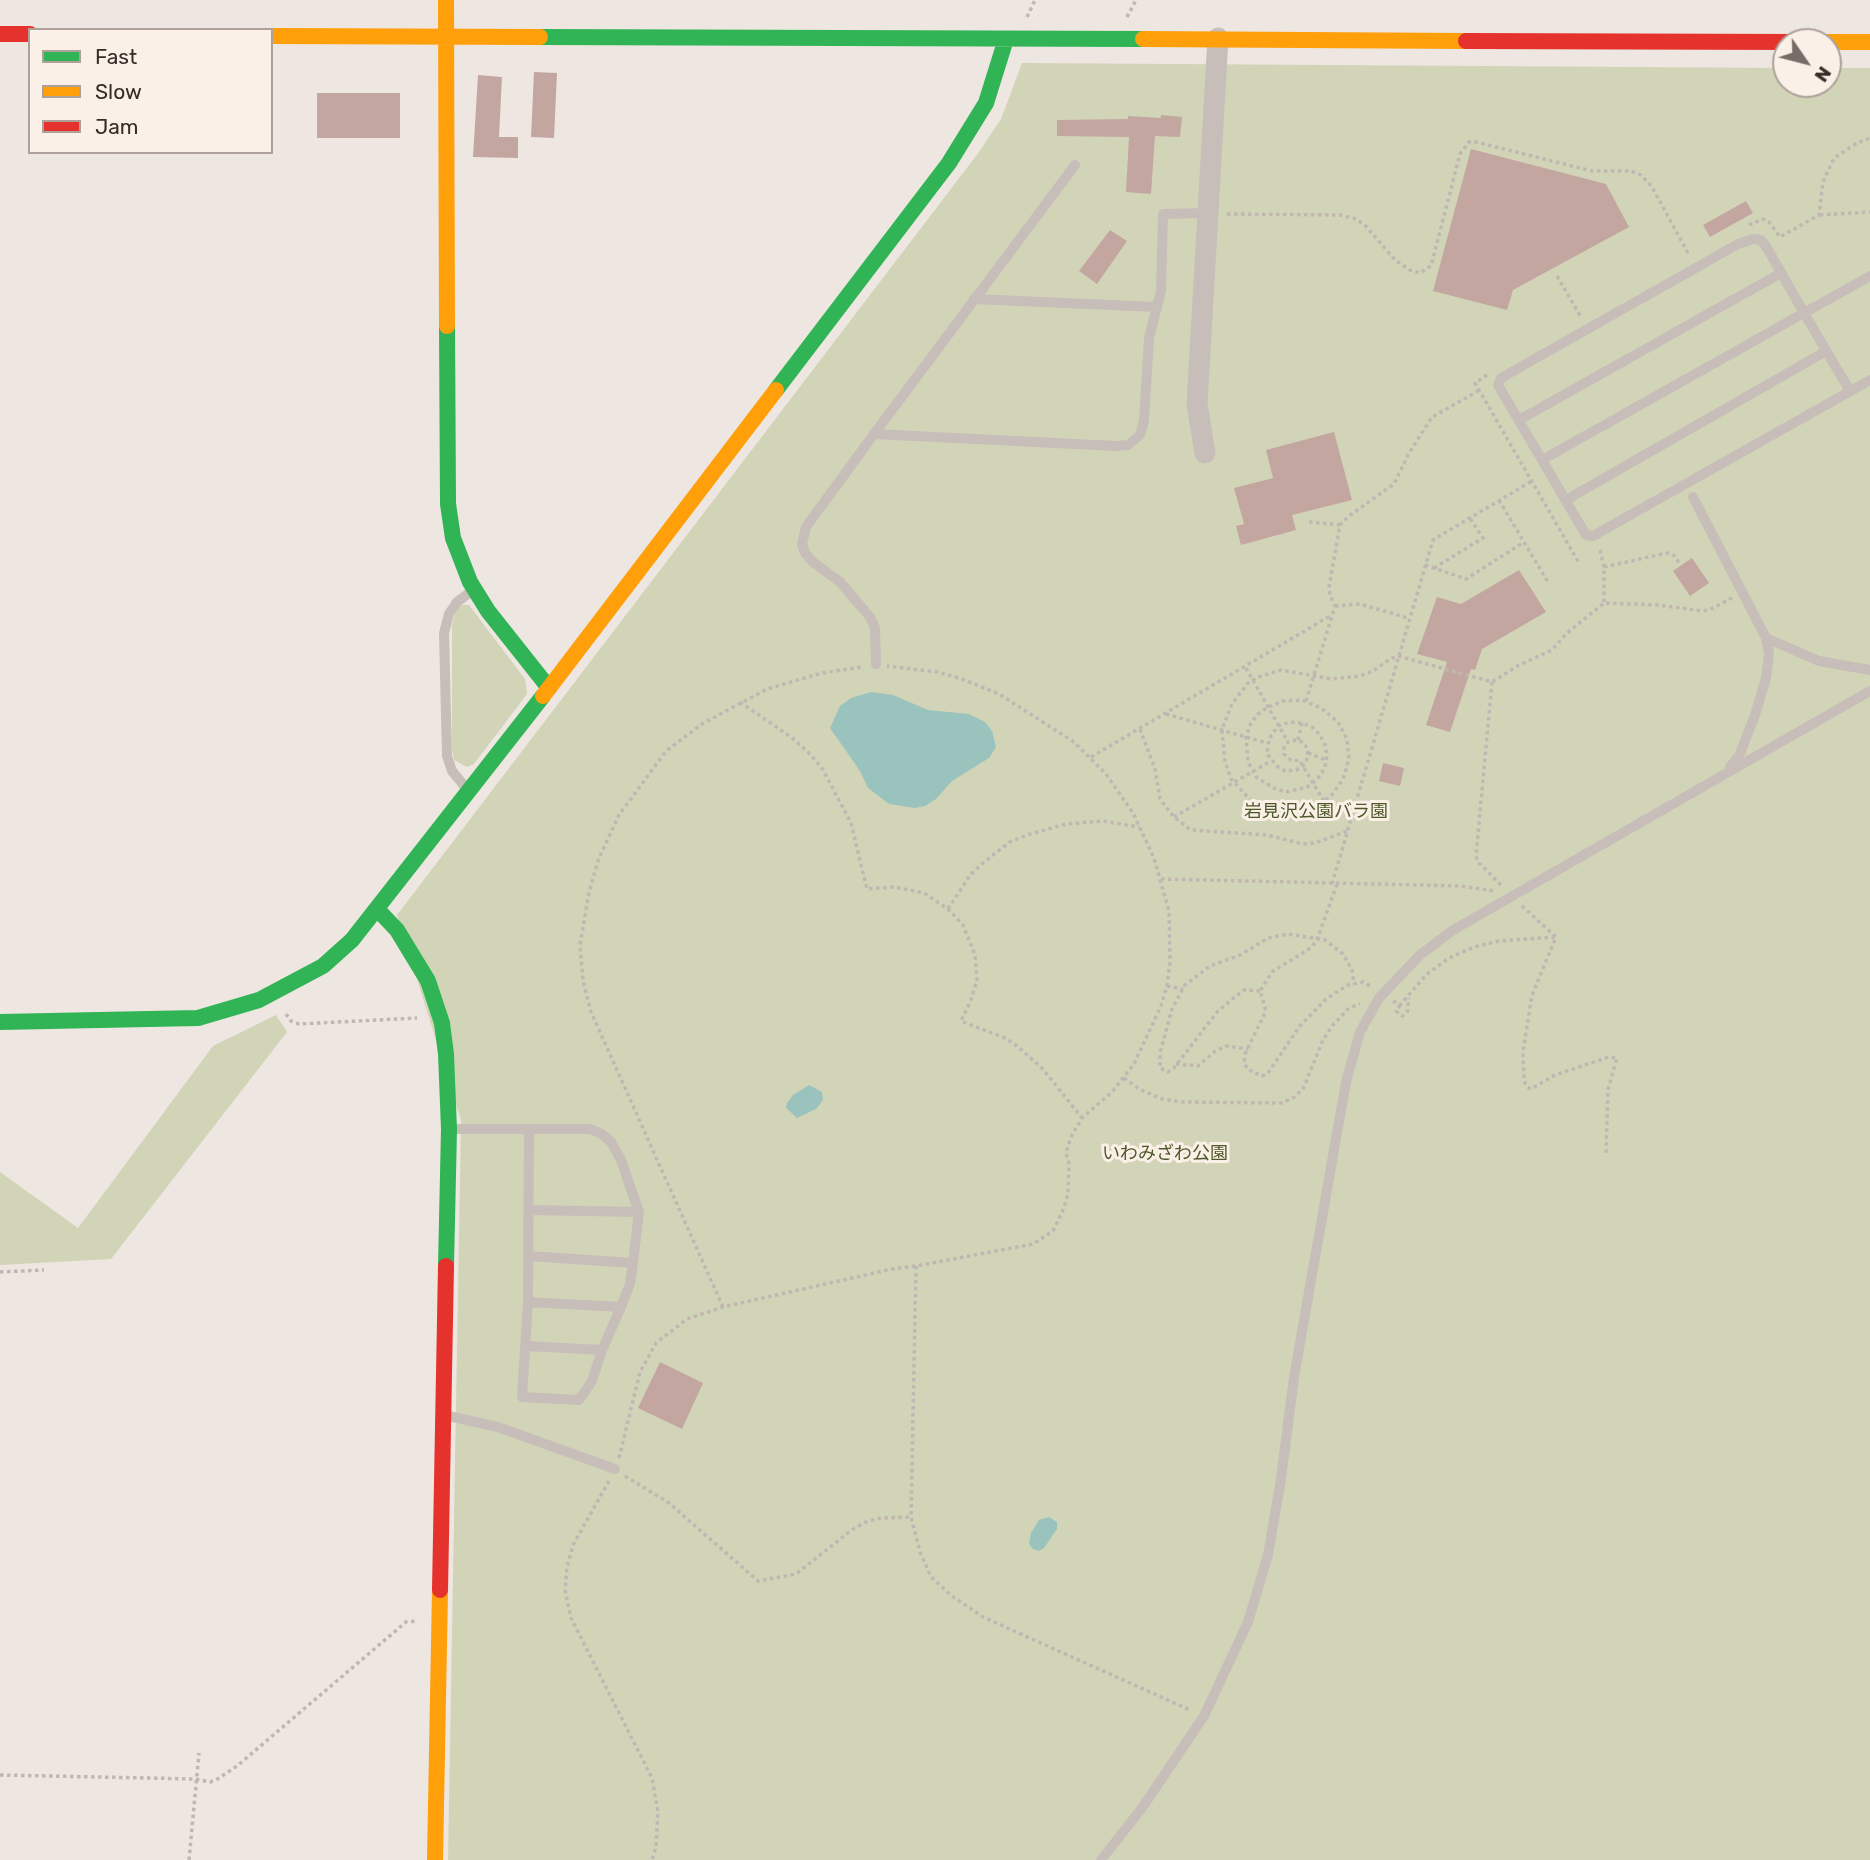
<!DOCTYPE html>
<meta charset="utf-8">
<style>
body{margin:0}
#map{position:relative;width:1870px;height:1860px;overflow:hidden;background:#eee6e0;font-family:Rubik,sans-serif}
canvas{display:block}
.legend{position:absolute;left:28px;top:28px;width:245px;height:126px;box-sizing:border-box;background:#fbf0e7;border:2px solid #ada19a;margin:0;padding:9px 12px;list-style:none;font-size:21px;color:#382a27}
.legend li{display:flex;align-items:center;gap:14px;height:35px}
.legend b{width:35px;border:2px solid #ada19a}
.north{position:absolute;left:1772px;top:28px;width:70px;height:70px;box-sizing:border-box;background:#fbf0e7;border:2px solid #ada19a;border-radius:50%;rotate:125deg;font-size:19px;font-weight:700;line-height:28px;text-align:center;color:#382a27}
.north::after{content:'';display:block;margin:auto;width:24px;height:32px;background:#786c68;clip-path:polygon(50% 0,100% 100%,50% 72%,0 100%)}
</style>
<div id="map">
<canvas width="1870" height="1860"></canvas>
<ul class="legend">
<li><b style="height:9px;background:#30b455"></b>Fast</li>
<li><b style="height:9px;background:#ff9f0a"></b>Slow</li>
<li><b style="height:9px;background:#e5322d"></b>Jam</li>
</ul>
<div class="north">N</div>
</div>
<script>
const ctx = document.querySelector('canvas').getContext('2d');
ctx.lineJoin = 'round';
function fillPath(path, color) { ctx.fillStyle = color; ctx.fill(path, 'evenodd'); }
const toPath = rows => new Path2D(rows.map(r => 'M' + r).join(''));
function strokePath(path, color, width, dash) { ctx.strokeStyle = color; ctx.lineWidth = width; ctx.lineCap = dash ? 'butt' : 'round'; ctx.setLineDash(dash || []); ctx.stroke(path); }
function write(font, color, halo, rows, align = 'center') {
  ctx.font = font + ' Rubik,"Noto Sans JP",sans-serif'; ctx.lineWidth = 6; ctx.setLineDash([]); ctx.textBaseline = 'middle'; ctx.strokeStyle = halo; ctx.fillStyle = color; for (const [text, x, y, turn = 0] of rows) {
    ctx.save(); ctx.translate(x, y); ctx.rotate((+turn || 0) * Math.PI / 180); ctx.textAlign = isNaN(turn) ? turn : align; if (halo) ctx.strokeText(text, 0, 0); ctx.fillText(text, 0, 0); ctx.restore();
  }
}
const green = toPath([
 [1022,63,1786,68,1786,84,1828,84,1828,68,1870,68,1870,1860,448,1860,461,1120,397,915,979,152,1001,119],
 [461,605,469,605,525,679,527,694,474,764,467,767,454,760,452,748,452,625,455,614],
 [276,1015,287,1032,111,1259,0,1265,0,1172,78,1228,213,1046]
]);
const water = toPath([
 [871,692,893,695,928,710,969,714,985,722,992,731,996,747,989,758,952,781,936,799,925,806,915,808,889,804,868,788,860,771,830,728,840,706,851,698],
 [809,1085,822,1092,823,1100,816,1109,797,1118,786,1108,787,1103,793,1095],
 [1049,1517,1057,1522,1057,1529,1044,1548,1039,1551,1033,1549,1029,1544,1031,1533,1039,1520]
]);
const building = toPath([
 [534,72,557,73,554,138,531,137],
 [478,75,502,77,499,137,518,137,518,158,473,157],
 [317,93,400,93,400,138,317,138],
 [1161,115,1182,117,1180,137,1155,136,1151,194,1126,192,1129,137,1057,136,1057,120,1128,119,1128,116,1161,118],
 [1471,149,1606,184,1629,227,1513,290,1507,310,1433,291],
 [1746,201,1753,213,1710,237,1703,225],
 [1110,230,1127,241,1097,284,1079,271],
 [1334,432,1352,500,1292,515,1296,530,1241,545,1236,526,1244,524,1234,488,1273,478,1266,450],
 [1692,558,1709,583,1690,596,1673,571],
 [1519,570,1546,612,1482,649,1475,670,1471,669,1450,732,1426,725,1447,662,1417,654,1437,597,1461,604],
 [1383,763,1404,768,1400,786,1379,781],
 [660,1362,703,1383,682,1429,638,1408]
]);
const path = toPath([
 [1027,17,1035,0],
 [1127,17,1136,0],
 [1227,214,1340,215,1353,218,1364,224,1395,260,1410,270,1420,273,1431,266,1460,154,1469,142,1476,142,1592,171,1631,171,1641,175,1652,187,1689,255],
 [1820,215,1870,212],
 [1749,225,1763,219,1769,222,1780,237,1819,215,1823,182,1834,158,1857,143,1870,138],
 [1557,276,1581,317],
 [1487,375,1475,383,1579,563],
 [1499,500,1549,584],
 [1309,522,1340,525],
 [1600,550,1604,567,1604,603],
 [1425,565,1466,579,1524,542],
 [1604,567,1667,553,1675,556,1679,563],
 [1434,568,1483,538,1470,518],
 [1335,606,1360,604,1408,618],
 [1246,668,1288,742],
 [1492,682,1476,856,1478,862,1502,886],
 [1306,701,1335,606,1330,595,1329,587,1340,525,1349,516,1394,484,1409,453,1432,417,1480,390],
 [740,702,791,737,808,752,822,768,851,823,867,889,894,887,924,893,948,909,963,925,975,955,977,980,971,1000,961,1021,1005,1038,1017,1046,1042,1068,1082,1118],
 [1166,714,1267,743],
 [1140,729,1155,769,1160,799,1174,817,1191,830,1267,835,1303,844,1315,843,1350,830],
 [1298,740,1302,723],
 [1308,753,1326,760],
 [1091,757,1330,616],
 [1324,801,1313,783,1303,766,1299,760,1292,761,1284,754,1284,747,1288,742,1296,740,1303,742,1308,750,1307,759,1303,766,1296,770,1285,771,1278,767,1267,754,1269,739,1278,726,1290,722,1302,723,1312,727,1320,735,1325,745,1327,756,1325,767,1320,776,1313,783,1307,787,1286,792,1274,788,1257,778,1248,762,1246,737,1251,723,1258,714,1268,707,1283,701,1302,700,1321,708,1338,722,1347,739,1349,759,1343,779,1331,796,1324,801,1315,808,1294,814,1274,813,1254,804,1231,779,1225,762,1222,730,1231,706,1238,696,1248,683,1258,677,1281,670,1332,679,1360,676,1373,671,1390,659,1398,656,1492,682,1519,665,1552,650,1566,634,1604,603,1659,605,1702,611,1709,610,1732,598],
 [1174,817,1271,761],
 [1161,879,1461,886,1494,891],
 [1332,884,1433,540,1532,481],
 [1337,884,1318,937,1312,947,1272,972,1260,991,1265,1007,1265,1013,1245,1054,1244,1062,1247,1069,1262,1076,1268,1073,1299,1027,1326,999,1348,985,1363,982,1372,987],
 [1522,906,1556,937,1532,995,1523,1051,1524,1081,1527,1087,1531,1089,1555,1075,1609,1057,1617,1058,1608,1089,1606,1154],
 [948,909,971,874,984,862,1010,842,1027,835,1066,824,1102,821,1139,827],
 [1167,986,1183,989],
 [1260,991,1244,990,1231,1000,1217,1012,1174,1068,1168,1072,1160,1068,1160,1053,1172,1009,1185,985,1210,966,1240,955,1268,938,1288,934,1325,940,1343,954,1352,970,1354,984],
 [1393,1001,1400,1005,1426,975,1449,958,1474,947,1499,941,1554,937],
 [1400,1005,1396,1011,1402,1016,1407,1013,1409,998],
 [286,1014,291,1021,299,1024,417,1018],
 [1176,1064,1198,1066,1214,1052,1226,1046,1248,1049],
 [1124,1078,1139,1089,1162,1099,1184,1102,1281,1103,1293,1098,1303,1089,1323,1040,1333,1025,1349,1008,1360,1004],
 [916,1266,911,1517,920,1552,931,1577,952,1596,983,1617,1190,1710],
 [0,1272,44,1270],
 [723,1307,591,1012,583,981,580,945,589,892,599,858,619,815,666,751,702,724,767,689,822,673,862,667],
 [619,1458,640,1372,656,1343,687,1319,723,1307,892,1269,916,1266,1033,1244,1053,1231,1063,1210,1068,1194,1069,1164,1066,1153,1071,1137,1082,1118,1112,1092,1134,1064,1161,1006,1167,986,1170,962,1169,911,1154,858,1133,813,1106,774,1074,742,999,694,962,679,937,672,887,666],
 [625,1476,669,1503,758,1581,796,1574,853,1529,868,1521,881,1518,911,1517],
 [609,1481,573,1545,567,1567,565,1590,571,1618,652,1778,658,1812,656,1847,652,1860],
 [0,1775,195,1779,210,1782,216,1780,237,1766,406,1622,416,1621],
 [189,1860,199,1753]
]);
const lane = toPath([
 [1075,165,874,434,1116,446,1128,445,1140,435,1144,421,1149,338,1161,291,1163,214,1208,213],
 [1870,276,1804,313,1767,248,1761,240,1753,239,1738,244,1501,378,1498,385,1586,535,1593,536,1870,380],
 [974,299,1156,307],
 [1519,420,1781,273],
 [874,434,806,527,802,544,805,553,813,562,840,582,870,617,875,628,876,664],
 [1542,460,1804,313,1850,391],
 [1693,497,1766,638,1769,653,1766,678,1755,715,1739,756,1730,767],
 [1566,500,1826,351],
 [1766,638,1819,661,1870,670],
 [467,789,452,771,447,756,444,633,449,614,457,602,472,591],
 [452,1129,590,1129,602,1134,611,1142,621,1160,639,1212,633,1263,630,1284,621,1307,602,1350,592,1381,579,1400,522,1397,528,1302,529,1129],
 [529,1210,639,1212],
 [529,1256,633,1263],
 [528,1302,621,1307],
 [526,1346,602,1350],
 [444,1415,498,1427,615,1469],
 [1101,1860,1142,1808,1204,1716,1248,1622,1268,1555,1281,1479,1294,1377,1346,1082,1360,1032,1379,998,1420,955,1453,930,1870,691]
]);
const street = toPath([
 [1205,453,1197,404,1218,38]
]);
const fast = toPath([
 [540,37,1143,39],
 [447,326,448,504,453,538,470,582,488,611,549,688],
 [776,390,949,163,986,103,1006,39],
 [378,910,397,930,428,981,442,1023,446,1054,449,1129,446,1266],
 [0,1022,198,1018,259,1000,323,966,352,940,543,696]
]);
const slow = toPath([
 [446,0,447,326],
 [271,36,540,37],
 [1143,39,1466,41],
 [1828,42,1870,42],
 [543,696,776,390],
 [435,1860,440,1590]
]);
const jam = toPath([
 [0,34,30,34],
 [1466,41,1796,42],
 [440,1590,446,1266]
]);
const parkNames = [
 ["岩見沢公園バラ園",1316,812],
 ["いわみざわ公園",1165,1154]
];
fillPath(green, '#d2d4b8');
fillPath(water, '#9ac3be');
fillPath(building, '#c4a6a0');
strokePath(path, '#c0b7b2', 3.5, [3.5, 3.5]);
strokePath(lane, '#c8beb9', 10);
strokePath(street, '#c8beb9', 21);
strokePath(fast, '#30b455', 16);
strokePath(slow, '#ff9f0a', 16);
strokePath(jam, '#e5322d', 16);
write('18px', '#4d5928', '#fbf0e7', parkNames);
</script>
